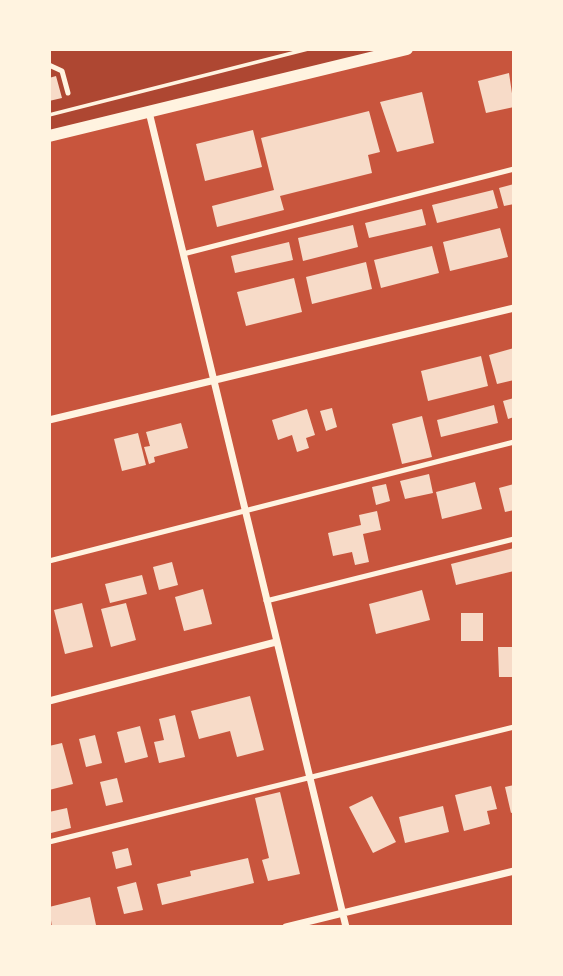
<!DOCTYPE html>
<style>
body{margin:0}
#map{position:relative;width:563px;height:976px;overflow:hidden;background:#c8553d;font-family:Poppins,sans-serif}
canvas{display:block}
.frame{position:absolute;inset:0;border:51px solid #fff3e0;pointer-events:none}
</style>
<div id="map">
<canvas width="563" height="976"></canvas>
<div class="frame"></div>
</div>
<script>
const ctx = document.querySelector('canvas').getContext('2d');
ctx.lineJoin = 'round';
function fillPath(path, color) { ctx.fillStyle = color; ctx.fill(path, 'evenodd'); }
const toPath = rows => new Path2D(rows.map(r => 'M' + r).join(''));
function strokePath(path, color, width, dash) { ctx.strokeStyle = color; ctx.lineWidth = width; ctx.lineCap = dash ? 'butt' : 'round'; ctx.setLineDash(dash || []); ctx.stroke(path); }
const green = toPath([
 [49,49,404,49,49,136]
]);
const building = toPath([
 [509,73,514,107,486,113,478,81],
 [56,76,62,98,49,101,49,78],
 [422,92,434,143,397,152,380,102],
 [369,111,380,152,368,155,372,173,280,196,284,210,217,227,212,206,274,190,261,138],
 [253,130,262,167,205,181,196,144],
 [514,184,514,204,504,206,499,188],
 [493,190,498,208,437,223,432,205],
 [422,209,426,225,369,238,365,223],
 [353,225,358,247,303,261,298,238],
 [500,228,508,257,450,271,443,242],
 [289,242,293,260,235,273,231,256],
 [432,246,439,273,381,288,374,260],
 [366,262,372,289,312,304,306,277],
 [294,278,302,312,246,326,237,292],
 [514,348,514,380,497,384,489,355],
 [481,356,488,386,428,401,421,371],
 [514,398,514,417,508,419,503,401],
 [494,405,498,423,441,437,437,420],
 [332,408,337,427,326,431,320,411],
 [307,409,315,435,306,438,309,448,297,452,292,435,278,440,272,420],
 [422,416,432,457,402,464,392,424],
 [181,423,188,448,154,457,155,462,149,464,144,447,150,446,146,432],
 [138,433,146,465,122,471,114,439],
 [429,474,433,493,405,499,400,481],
 [475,482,482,509,442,519,436,492],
 [386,484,390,501,376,505,372,487],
 [514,484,514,510,505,512,499,488],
 [377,511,381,530,363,534,369,562,355,565,352,552,333,556,328,533,361,525,359,515],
 [514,548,514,571,456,585,451,564],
 [172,562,178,585,159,590,153,567],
 [142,575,147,594,110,603,105,584],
 [203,589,212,624,184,631,175,597],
 [422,590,430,620,376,634,369,604],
 [82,603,93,647,65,654,54,610],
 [126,603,136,640,111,647,101,609],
 [461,613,483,613,483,641,461,641],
 [498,647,514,647,514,677,499,677],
 [250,696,264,750,237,757,230,731,199,739,191,711],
 [175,715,185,757,159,763,154,742,164,740,159,719],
 [140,726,148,757,125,763,117,732],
 [95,735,102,763,86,767,79,739],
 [62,743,73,784,49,790,49,746],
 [117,778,123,802,106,806,100,782],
 [514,785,514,812,511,813,505,787],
 [491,786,497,809,487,811,490,824,464,831,455,795],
 [280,792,300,874,268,881,262,860,269,858,255,798],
 [372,796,396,842,373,853,349,807],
 [443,806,449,832,405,843,399,817],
 [67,808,71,828,51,833,49,812],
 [128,848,132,865,116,869,112,852],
 [248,858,254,883,162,905,157,884,191,876,190,871],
 [136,882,143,910,124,914,117,887],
 [90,897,96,925,52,927,49,907]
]);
const path = toPath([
 [49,115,308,49]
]);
const service = toPath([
 [49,65,62,71,68,93],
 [183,254,514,169],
 [49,561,514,442],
 [266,601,514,539],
 [49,842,514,727]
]);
const minor = toPath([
 [149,112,346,927],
 [49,420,514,308],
 [49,701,276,642],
 [286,927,514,871]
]);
const tertiary = toPath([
 [49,136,407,49]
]);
fillPath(green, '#ae4732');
fillPath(building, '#f7dbc8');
strokePath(path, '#fff3e0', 3.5);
strokePath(service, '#fff3e0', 5);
strokePath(minor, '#fff3e0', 7);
strokePath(tertiary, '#fff3e0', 12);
</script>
